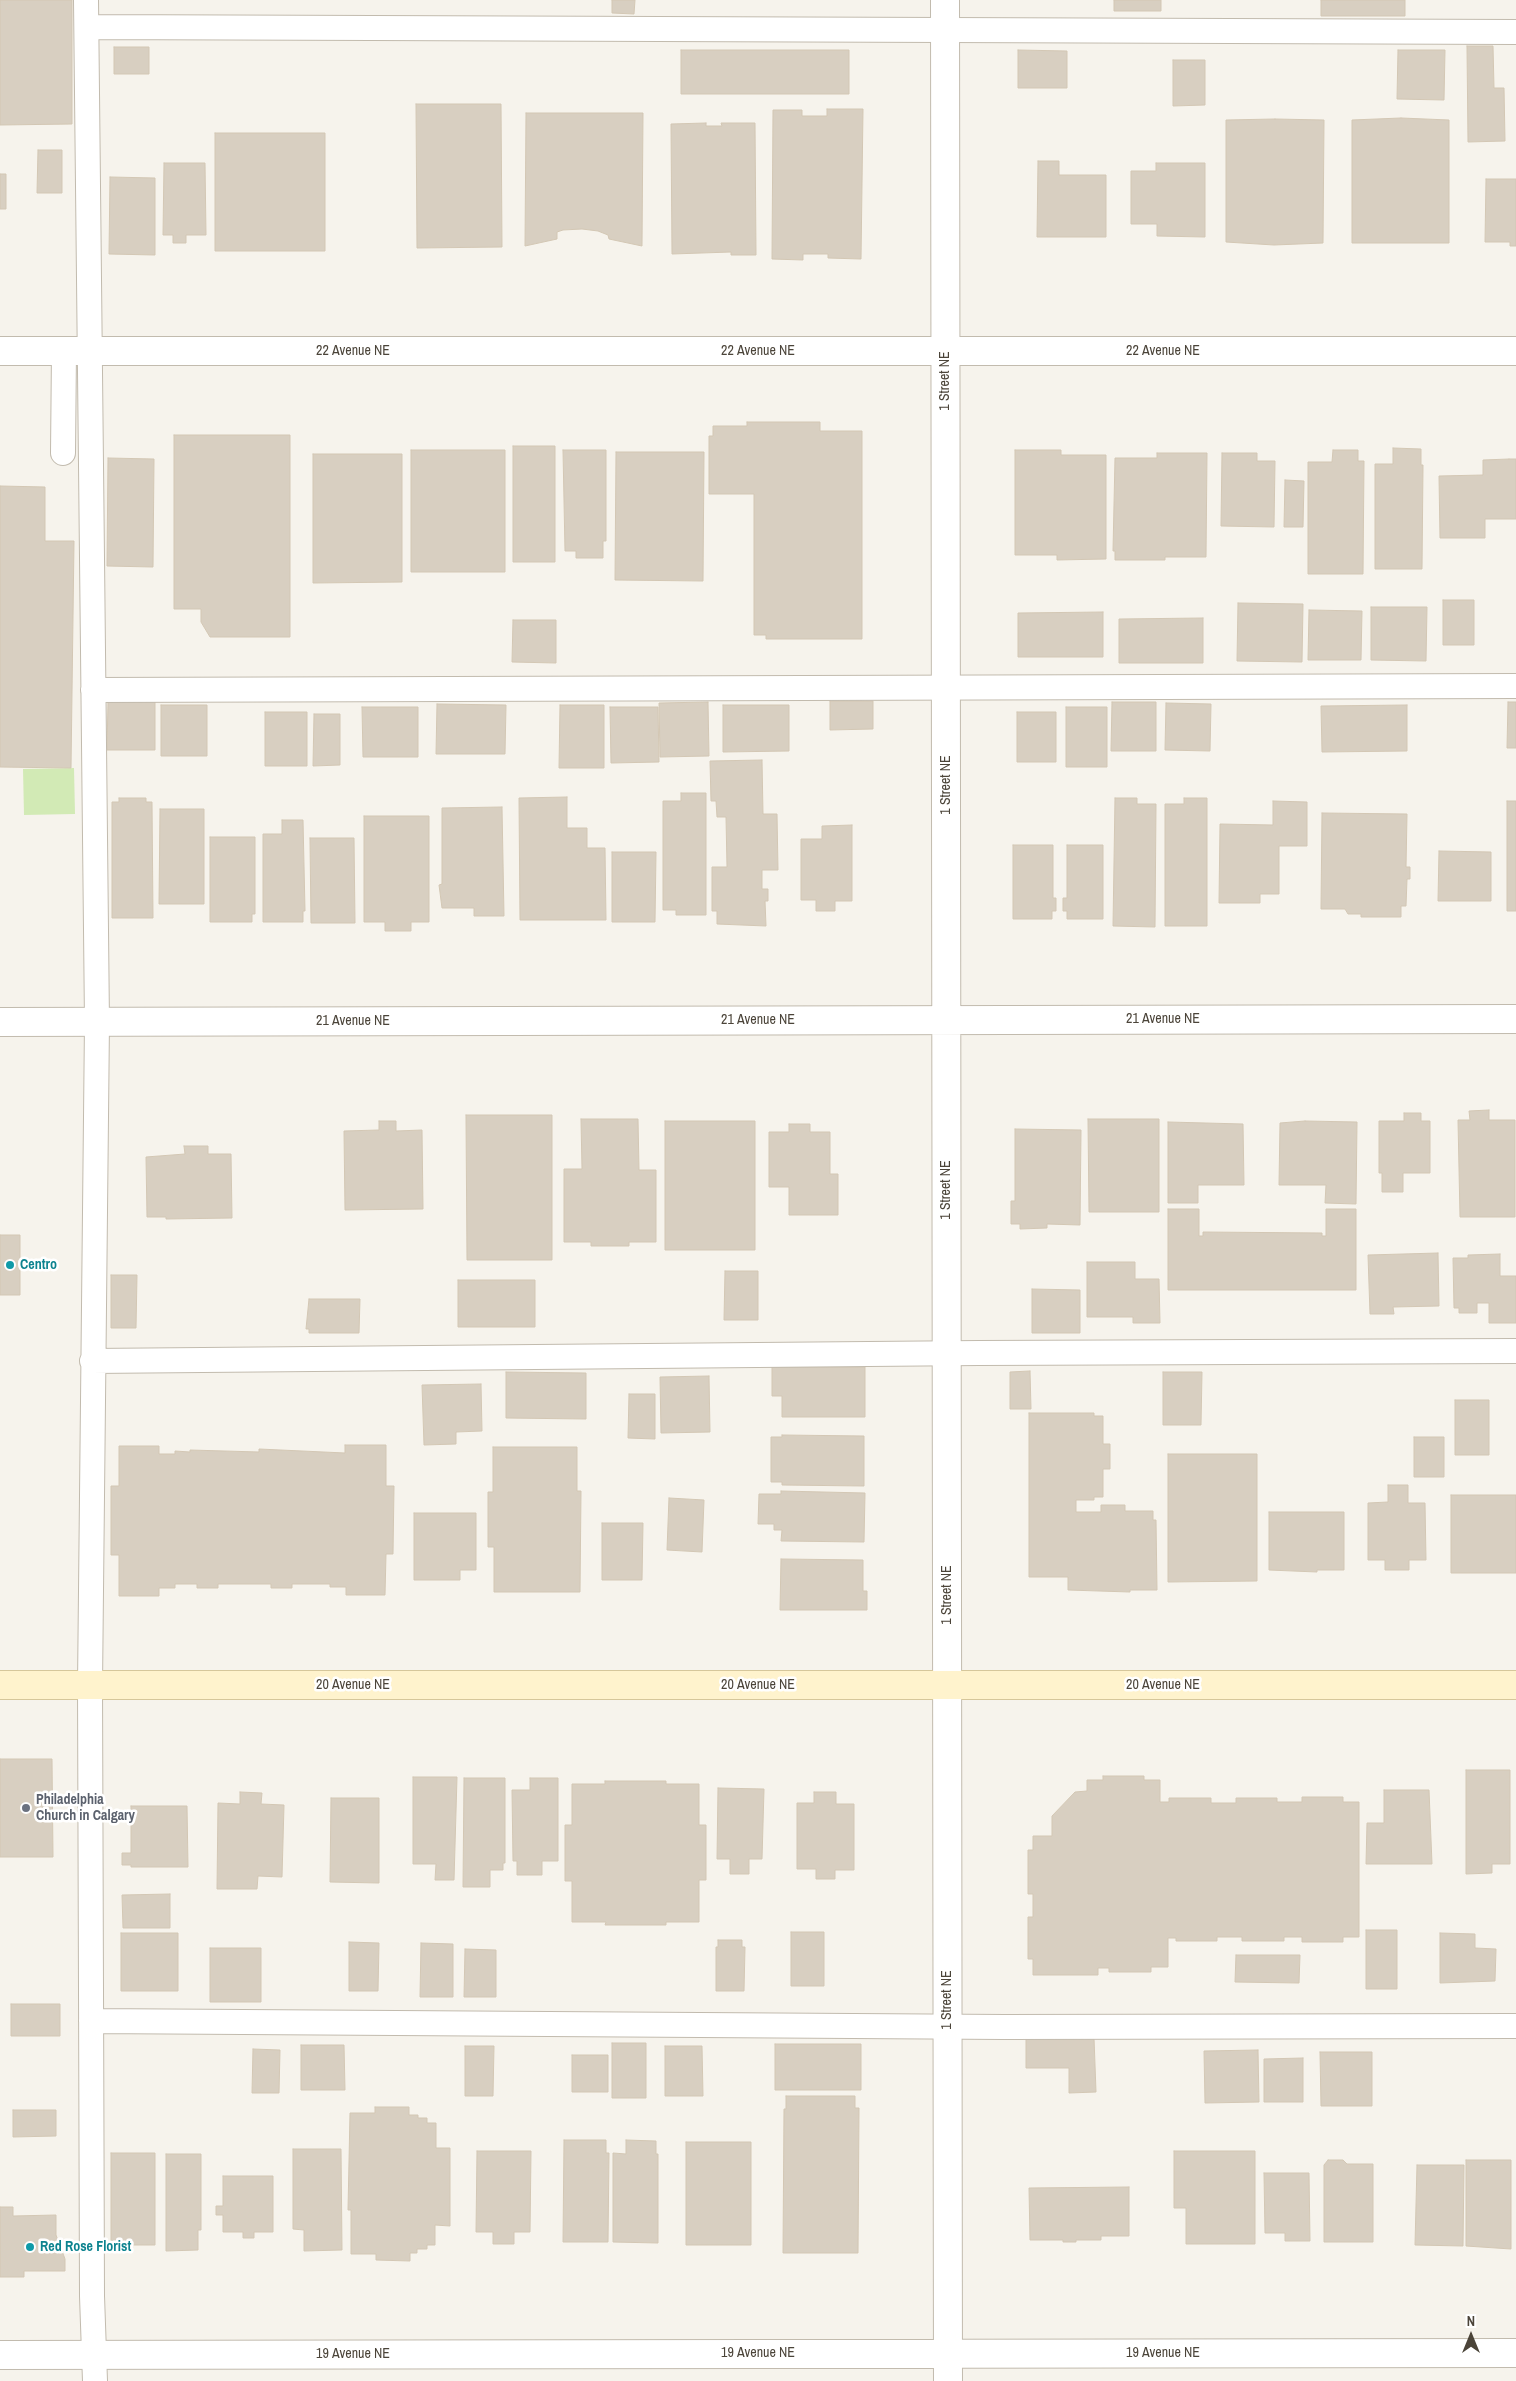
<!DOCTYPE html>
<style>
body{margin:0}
#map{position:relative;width:1516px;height:2381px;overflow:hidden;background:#f6f3ec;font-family:"Archivo Narrow",sans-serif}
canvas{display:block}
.north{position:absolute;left:1446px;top:2311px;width:50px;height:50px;-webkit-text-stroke:4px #fff;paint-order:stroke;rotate:0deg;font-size:14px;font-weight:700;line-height:20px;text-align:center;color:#4b4439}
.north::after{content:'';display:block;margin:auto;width:18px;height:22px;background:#4b4439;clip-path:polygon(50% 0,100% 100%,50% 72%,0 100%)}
</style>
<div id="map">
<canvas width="1516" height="2381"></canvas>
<div class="north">N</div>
</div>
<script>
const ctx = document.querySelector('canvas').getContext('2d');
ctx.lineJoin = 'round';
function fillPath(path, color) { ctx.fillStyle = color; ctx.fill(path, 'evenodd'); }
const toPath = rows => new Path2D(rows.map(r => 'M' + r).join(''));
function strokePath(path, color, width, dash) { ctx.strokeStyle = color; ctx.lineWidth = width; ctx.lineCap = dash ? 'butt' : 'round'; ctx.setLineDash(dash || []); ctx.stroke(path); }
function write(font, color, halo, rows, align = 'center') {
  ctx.font = font + ' "Archivo Narrow",sans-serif'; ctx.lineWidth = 5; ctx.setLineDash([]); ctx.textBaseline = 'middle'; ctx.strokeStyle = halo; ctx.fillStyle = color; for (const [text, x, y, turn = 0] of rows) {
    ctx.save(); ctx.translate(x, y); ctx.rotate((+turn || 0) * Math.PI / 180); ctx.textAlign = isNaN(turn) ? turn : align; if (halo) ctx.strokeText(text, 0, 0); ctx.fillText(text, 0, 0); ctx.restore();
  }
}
const green = toPath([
 [74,768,75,814,24,815,23,769]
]);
const building = toPath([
 [0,0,72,0,72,124,0,125,0,0],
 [612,0,635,0,634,14,612,13,612,0],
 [1114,0,1161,0,1161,11,1114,11,1114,0],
 [1321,0,1405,0,1405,16,1321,16,1321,0],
 [1467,46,1493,46,1494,88,1504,88,1505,141,1468,142,1467,46],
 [114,47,149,47,149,74,114,74,114,47],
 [681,50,849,50,849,94,681,94,681,50],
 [1018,50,1067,51,1067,88,1018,88,1018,50],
 [1398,50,1445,50,1444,100,1397,99,1398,50],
 [1173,60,1205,60,1205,105,1173,106,1173,60],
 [416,104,501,104,502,247,417,248,416,104],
 [827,109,863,109,861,259,828,258,828,254,803,254,803,260,772,259,773,110,802,110,802,116,827,116,827,109],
 [526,113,643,113,642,246,609,239,608,235,598,231,582,229,563,230,557,232,557,239,525,246,526,113],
 [1401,118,1449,120,1449,243,1352,243,1352,120,1401,118],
 [1275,119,1324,120,1323,243,1274,245,1226,242,1226,120,1275,119],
 [706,123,706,126,722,126,721,123,755,123,756,255,731,255,731,252,672,254,671,124,706,123],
 [215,133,325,133,325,251,215,251,215,133],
 [38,150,62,150,62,193,37,193,38,150],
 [1038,161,1059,161,1059,175,1106,175,1106,237,1037,237,1038,161],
 [164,163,205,163,206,235,186,235,186,243,173,243,173,235,163,235,164,163],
 [1156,163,1205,163,1205,237,1157,236,1157,224,1131,224,1131,171,1156,171,1156,163],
 [0,174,6,174,6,209,0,209,0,174],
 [110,177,155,178,155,255,109,254,110,177],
 [1486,179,1516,179,1516,246,1510,246,1510,242,1485,242,1486,179],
 [747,422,820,422,820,431,862,431,862,639,766,639,766,635,754,635,754,494,709,494,709,436,713,436,713,426,747,426,747,422],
 [174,435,290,435,290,637,210,637,201,622,201,609,174,609,174,435],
 [513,446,555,446,555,562,513,562,513,446],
 [1393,448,1421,449,1421,465,1423,465,1422,569,1375,569,1375,464,1393,464,1393,448],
 [411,450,505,450,505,572,411,572,411,450],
 [563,450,606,450,606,541,603,541,603,558,576,558,576,551,565,551,563,450],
 [1015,450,1061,450,1061,455,1106,455,1106,559,1057,560,1057,555,1015,555,1015,450],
 [1333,450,1358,450,1358,461,1364,461,1363,574,1308,574,1308,462,1332,462,1333,450],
 [616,452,704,452,703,581,615,580,616,452],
 [1157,453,1207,453,1206,557,1165,557,1165,560,1115,560,1115,551,1113,551,1115,458,1157,458,1157,453],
 [1222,453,1257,453,1257,461,1275,461,1274,527,1221,526,1222,453],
 [313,454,402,454,402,582,313,583,313,454],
 [108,458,154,459,153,567,107,566,108,458],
 [1509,459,1516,459,1516,519,1485,519,1485,538,1440,538,1439,476,1483,475,1483,460,1509,459],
 [1285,480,1304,481,1303,527,1284,527,1285,480],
 [0,486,45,487,45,541,74,541,71,768,0,767,0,486],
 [1443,600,1474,600,1474,645,1443,645,1443,600],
 [1238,603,1303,604,1302,662,1237,661,1238,603],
 [1371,607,1427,607,1426,661,1371,660,1371,607],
 [1309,610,1362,611,1361,660,1308,660,1309,610],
 [1103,612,1103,657,1018,657,1018,613,1103,612],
 [1203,618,1203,663,1119,663,1119,619,1203,618],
 [513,620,556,620,556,663,512,662,513,620],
 [108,701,155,701,155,750,107,750,108,701],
 [830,701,873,701,873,729,830,730,830,701],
 [708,702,709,756,660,757,659,703,708,702],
 [1112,702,1156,702,1156,751,1111,751,1112,702],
 [1508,702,1516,702,1516,748,1507,748,1508,702],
 [1166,703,1211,704,1210,751,1165,750,1166,703],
 [437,704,506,705,505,754,436,754,437,704],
 [161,705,207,705,207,756,161,756,161,705],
 [560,705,604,705,604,768,559,768,560,705],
 [723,705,789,705,789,751,723,752,723,705],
 [1407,705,1407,751,1322,752,1321,706,1407,705],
 [362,707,418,707,418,757,363,757,362,707],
 [610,707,658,707,659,762,611,763,610,707],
 [1066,707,1107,707,1107,767,1066,767,1066,707],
 [265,712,307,712,307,766,265,766,265,712],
 [1017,712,1056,712,1056,762,1017,762,1017,712],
 [314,714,340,714,340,765,313,766,314,714],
 [762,760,763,814,777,814,778,870,762,870,762,889,768,889,768,901,765,901,766,926,717,924,717,911,712,911,712,867,727,867,726,817,717,817,716,801,711,801,710,761,762,760],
 [681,793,706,793,706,915,676,915,676,910,663,910,663,801,681,801,681,793],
 [567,797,567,828,587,828,587,848,605,848,606,920,520,920,519,798,567,797],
 [119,798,146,798,146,802,152,802,153,918,112,918,112,802,119,802,119,798],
 [1115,798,1137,798,1137,804,1156,804,1155,927,1113,926,1115,798],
 [1184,798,1207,798,1207,926,1165,926,1165,804,1184,804,1184,798],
 [1273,801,1307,802,1307,846,1279,846,1279,894,1260,894,1260,903,1219,903,1220,824,1273,825,1273,801],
 [1507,801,1516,801,1516,911,1507,911,1507,801],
 [502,807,504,916,474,916,474,908,442,908,439,885,442,884,442,808,502,807],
 [160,809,204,809,204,904,159,904,160,809],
 [1322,813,1407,814,1406,867,1410,867,1410,879,1407,879,1406,906,1401,906,1401,917,1361,917,1361,914,1348,914,1345,909,1321,909,1322,813],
 [364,816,429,816,429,922,411,922,411,931,385,931,385,922,364,922,364,816],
 [282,820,303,820,305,911,303,911,303,922,263,922,263,834,282,834,282,820],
 [852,825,852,901,835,901,835,911,816,911,816,900,801,900,801,839,822,839,822,826,852,825],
 [210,837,255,837,255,914,252,914,252,922,210,922,210,837],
 [310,838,354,838,355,923,311,923,310,838],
 [1013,845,1053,845,1053,898,1056,898,1056,911,1052,911,1052,919,1013,919,1013,845],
 [1067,845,1103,845,1103,919,1067,919,1067,911,1063,911,1063,898,1067,898,1067,845],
 [1439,851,1491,852,1491,901,1438,901,1439,851],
 [612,852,656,852,655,922,612,922,612,852],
 [1489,1110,1489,1120,1515,1120,1515,1217,1460,1217,1458,1120,1470,1120,1469,1111,1489,1110],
 [1404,1113,1421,1113,1421,1121,1430,1121,1430,1173,1403,1173,1403,1192,1382,1192,1382,1173,1379,1173,1379,1121,1404,1121,1404,1113],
 [466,1115,552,1115,552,1260,467,1260,466,1115],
 [581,1119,638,1119,639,1170,656,1170,656,1242,629,1242,629,1246,591,1246,591,1242,564,1242,564,1169,582,1169,581,1119],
 [1088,1119,1159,1119,1159,1212,1089,1212,1088,1119],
 [379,1121,396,1121,396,1131,422,1130,423,1209,345,1210,344,1131,379,1130,379,1121],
 [665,1121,755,1121,755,1250,665,1250,665,1121],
 [1305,1121,1357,1122,1356,1204,1325,1203,1326,1185,1279,1185,1280,1123,1305,1121],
 [1168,1122,1243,1124,1244,1185,1198,1185,1198,1203,1168,1203,1168,1122],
 [789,1124,810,1124,810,1132,830,1132,830,1174,838,1174,838,1215,789,1215,789,1187,769,1187,769,1132,789,1132,789,1124],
 [1015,1129,1081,1130,1080,1225,1047,1224,1047,1228,1020,1229,1020,1224,1011,1224,1011,1201,1015,1201,1015,1129],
 [184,1146,208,1146,208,1154,231,1154,232,1218,166,1219,166,1217,147,1217,146,1157,185,1154,184,1146],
 [1168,1209,1199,1209,1199,1236,1203,1236,1203,1232,1322,1233,1322,1236,1326,1236,1326,1209,1356,1209,1356,1290,1168,1290,1168,1209],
 [0,1235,20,1235,20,1295,0,1295,0,1235],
 [1438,1253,1439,1306,1393,1307,1394,1314,1370,1314,1368,1255,1438,1253],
 [1500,1254,1500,1276,1516,1276,1516,1323,1489,1323,1489,1303,1477,1303,1477,1313,1459,1313,1459,1308,1454,1308,1453,1258,1468,1258,1468,1255,1500,1254],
 [1087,1262,1135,1262,1135,1279,1159,1279,1160,1323,1133,1323,1133,1317,1087,1317,1087,1262],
 [725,1271,758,1271,758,1320,724,1320,725,1271],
 [111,1275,137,1275,136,1328,111,1328,111,1275],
 [458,1280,535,1280,535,1327,458,1327,458,1280],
 [1032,1289,1080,1290,1080,1333,1032,1333,1032,1289],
 [309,1299,360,1299,359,1333,309,1333,309,1329,306,1329,309,1299],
 [772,1367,865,1367,865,1417,782,1417,782,1396,772,1396,772,1367],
 [1030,1371,1031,1409,1010,1409,1010,1372,1030,1371],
 [506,1372,586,1373,586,1419,506,1418,506,1372],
 [1163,1372,1202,1372,1201,1425,1163,1425,1163,1372],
 [709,1376,710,1432,661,1433,660,1377,709,1376],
 [481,1384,482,1431,456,1432,456,1444,424,1445,422,1385,481,1384],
 [629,1394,655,1394,655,1439,628,1438,629,1394],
 [1455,1400,1489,1400,1489,1455,1455,1455,1455,1400],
 [1029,1413,1094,1413,1094,1416,1103,1416,1103,1444,1110,1444,1110,1469,1103,1469,1103,1497,1094,1497,1094,1500,1076,1500,1076,1512,1101,1512,1101,1505,1125,1505,1125,1511,1153,1511,1153,1520,1156,1520,1157,1590,1130,1590,1130,1592,1068,1590,1068,1577,1029,1577,1029,1413],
 [782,1435,864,1436,864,1486,782,1485,782,1482,771,1482,771,1437,782,1437,782,1435],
 [1414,1437,1444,1437,1444,1477,1414,1477,1414,1437],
 [345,1445,386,1445,386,1486,394,1486,393,1554,386,1554,385,1595,346,1595,346,1587,330,1587,330,1584,292,1584,292,1588,271,1588,271,1584,218,1584,218,1588,197,1588,197,1584,175,1584,175,1588,159,1588,159,1596,119,1596,119,1555,111,1555,111,1486,119,1486,119,1446,159,1446,159,1454,175,1454,175,1451,190,1452,190,1450,259,1452,259,1449,345,1453,345,1445],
 [493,1447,577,1447,577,1491,581,1491,580,1592,494,1592,494,1547,488,1547,488,1492,493,1492,493,1447],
 [1168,1454,1257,1454,1257,1581,1168,1582,1168,1454],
 [1388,1485,1408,1485,1408,1503,1425,1503,1426,1560,1409,1560,1409,1570,1385,1570,1385,1560,1368,1560,1368,1503,1388,1502,1388,1485],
 [781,1491,865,1493,864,1542,781,1541,782,1530,774,1530,774,1524,758,1524,759,1494,781,1494,781,1491],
 [1451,1495,1516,1495,1516,1573,1451,1573,1451,1495],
 [669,1498,704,1500,702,1552,667,1550,669,1498],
 [1269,1512,1344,1512,1344,1570,1317,1570,1317,1572,1269,1570,1269,1512],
 [414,1513,476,1513,476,1570,460,1570,460,1580,414,1580,414,1513],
 [602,1523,643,1523,642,1580,602,1580,602,1523],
 [781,1559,863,1560,863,1591,867,1591,867,1610,780,1610,781,1559],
 [0,1759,52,1759,53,1857,0,1857,0,1759],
 [1466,1770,1510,1770,1510,1864,1492,1864,1492,1873,1466,1874,1466,1770],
 [1103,1776,1144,1776,1144,1780,1160,1780,1160,1802,1169,1802,1169,1798,1211,1798,1211,1803,1236,1803,1236,1798,1277,1798,1277,1802,1302,1802,1302,1797,1343,1797,1343,1802,1359,1802,1359,1937,1343,1937,1343,1942,1302,1942,1302,1937,1284,1937,1284,1941,1242,1941,1242,1937,1217,1937,1217,1941,1176,1941,1176,1938,1168,1938,1168,1967,1151,1967,1151,1972,1109,1972,1109,1968,1098,1968,1098,1975,1033,1975,1033,1959,1028,1959,1028,1917,1033,1917,1033,1894,1028,1894,1028,1850,1033,1850,1033,1836,1052,1836,1052,1816,1075,1792,1087,1791,1087,1780,1103,1780,1103,1776],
 [413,1777,457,1777,454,1880,435,1880,436,1864,413,1864,413,1777],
 [464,1778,505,1778,505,1863,503,1863,503,1870,490,1870,490,1887,463,1887,464,1778],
 [530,1778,558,1778,558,1861,542,1861,542,1875,517,1875,517,1861,513,1861,512,1790,530,1790,530,1778],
 [605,1781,666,1781,666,1784,699,1784,699,1825,706,1825,706,1880,699,1880,699,1922,666,1922,666,1925,605,1925,606,1922,572,1922,572,1881,565,1881,565,1825,572,1825,572,1784,605,1784,605,1781],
 [718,1788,764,1789,762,1859,749,1859,749,1874,730,1874,730,1859,717,1859,718,1788],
 [1384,1790,1429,1790,1432,1864,1366,1864,1367,1823,1384,1823,1384,1790],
 [240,1792,262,1793,261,1804,284,1805,282,1877,258,1876,257,1889,217,1889,218,1803,240,1804,240,1792],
 [814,1792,836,1792,836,1804,854,1804,854,1870,835,1870,835,1879,816,1879,816,1869,797,1869,797,1803,814,1803,814,1792],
 [331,1798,379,1798,379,1883,330,1882,331,1798],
 [131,1806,187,1806,188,1867,131,1867,131,1865,122,1865,122,1853,131,1853,131,1806],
 [170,1894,170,1928,123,1928,122,1895,170,1894],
 [1366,1930,1397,1930,1397,1989,1366,1989,1366,1930],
 [791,1932,824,1932,824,1986,791,1986,791,1932],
 [121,1933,178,1933,178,1991,121,1991,121,1933],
 [1440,1933,1475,1934,1475,1948,1496,1949,1495,1981,1440,1983,1440,1933],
 [718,1940,742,1940,742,1947,745,1947,744,1991,716,1991,716,1947,718,1947,718,1940],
 [349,1942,379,1943,378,1991,349,1991,349,1942],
 [421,1943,453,1944,453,1997,420,1997,421,1943],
 [210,1948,261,1948,261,2002,210,2002,210,1948],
 [465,1949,496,1950,496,1997,464,1997,465,1949],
 [1236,1955,1300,1955,1299,1983,1235,1982,1236,1955],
 [11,2004,60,2004,60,2036,11,2036,11,2004],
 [1026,2038,1094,2038,1096,2092,1069,2093,1069,2068,1026,2068,1026,2038],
 [612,2043,646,2043,646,2098,612,2098,612,2043],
 [775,2044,861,2044,861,2090,775,2090,775,2044],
 [301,2045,344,2045,345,2090,301,2090,301,2045],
 [465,2046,494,2046,493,2096,465,2096,465,2046],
 [665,2046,702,2046,703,2096,665,2096,665,2046],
 [253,2049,280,2050,279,2093,252,2093,253,2049],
 [1258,2050,1259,2102,1205,2103,1204,2051,1258,2050],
 [1320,2052,1372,2052,1372,2106,1321,2106,1320,2052],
 [572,2055,608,2055,608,2092,572,2092,572,2055],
 [1303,2058,1303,2102,1264,2102,1264,2059,1303,2058],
 [786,2096,855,2096,855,2108,859,2108,858,2253,783,2253,784,2109,786,2109,786,2096],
 [375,2107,409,2107,409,2115,418,2115,418,2118,427,2118,427,2123,436,2123,436,2148,450,2148,450,2226,435,2225,435,2245,427,2245,427,2249,417,2249,417,2253,410,2253,410,2261,376,2260,376,2254,351,2254,351,2210,348,2210,350,2113,375,2113,375,2107],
 [13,2110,56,2110,56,2136,13,2137,13,2110],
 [564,2140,606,2140,606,2153,609,2153,608,2242,563,2242,564,2140],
 [626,2140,656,2141,656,2154,658,2154,658,2243,613,2242,613,2153,626,2154,626,2140],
 [686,2142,751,2142,751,2245,686,2245,686,2142],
 [293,2149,341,2149,342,2250,304,2251,304,2230,293,2229,293,2149],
 [477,2151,531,2151,530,2232,514,2232,514,2244,493,2244,493,2232,476,2232,477,2151],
 [1174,2151,1255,2151,1255,2244,1186,2244,1186,2208,1174,2208,1174,2151],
 [111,2153,155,2153,155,2245,111,2245,111,2153],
 [166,2154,201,2154,201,2230,198,2230,198,2250,166,2251,166,2154],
 [1328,2160,1343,2160,1347,2164,1373,2164,1373,2242,1324,2242,1324,2165,1328,2160],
 [1466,2160,1511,2160,1511,2249,1466,2246,1466,2160],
 [1417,2165,1464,2165,1463,2246,1415,2245,1417,2165],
 [1264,2173,1309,2173,1310,2241,1285,2241,1285,2233,1265,2233,1264,2173],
 [223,2176,273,2176,273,2232,254,2232,254,2238,243,2238,243,2232,223,2232,223,2215,216,2215,216,2206,223,2206,223,2176],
 [1129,2187,1129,2236,1101,2236,1101,2240,1076,2240,1076,2242,1063,2242,1063,2240,1030,2240,1029,2188,1129,2187],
 [0,2207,13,2207,13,2216,56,2215,56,2235,65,2259,65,2271,24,2271,24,2277,0,2277,0,2207]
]);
const lane = toPath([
 [86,0,97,1022,90,1685,92,2296,95,2381],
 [87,27,1516,32],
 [63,453,64,351],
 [93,690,1516,686],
 [92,1361,979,1353,1516,1351],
 [91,2021,1005,2027,1516,2026]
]);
const street = toPath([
 [945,0,948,2381],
 [0,351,1516,351],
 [0,1022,1516,1019],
 [0,2355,1516,2353]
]);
const secondary = toPath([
 [0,1685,1516,1685]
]);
const markers = [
 [10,1265,5,"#0f9aa8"],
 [26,1808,5,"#6b7280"],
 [30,2247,5,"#0f9aa8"]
];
const streetNames = [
 ["22 Avenue NE",353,351],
 ["22 Avenue NE",758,351],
 ["22 Avenue NE",1163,351],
 ["1 Street NE",945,381,-90],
 ["1 Street NE",946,785,-90],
 ["21 Avenue NE",1163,1019],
 ["21 Avenue NE",758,1020],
 ["21 Avenue NE",353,1021],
 ["1 Street NE",946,1190,-90],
 ["1 Street NE",947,1595,-90],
 ["20 Avenue NE",353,1685],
 ["20 Avenue NE",758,1685],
 ["20 Avenue NE",1163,1685],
 ["1 Street NE",947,2000,-90],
 ["19 Avenue NE",758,2353],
 ["19 Avenue NE",1163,2353],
 ["19 Avenue NE",353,2354]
];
const cultureNames = [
 ["Centro",20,1265],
 ["Red Rose Florist",40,2247]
];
const worshipNames = [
 ["Philadelphia",36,1800],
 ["Church in Calgary",36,1816]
];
fillPath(green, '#d2eab5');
fillPath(building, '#d8cfc1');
strokePath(building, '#d3c7b4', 1);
strokePath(lane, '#c2bbae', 26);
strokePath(street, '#c2bbae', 30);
strokePath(secondary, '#d6c79b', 30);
strokePath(lane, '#fff', 24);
strokePath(street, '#fff', 28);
strokePath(secondary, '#fff3cd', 28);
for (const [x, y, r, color] of markers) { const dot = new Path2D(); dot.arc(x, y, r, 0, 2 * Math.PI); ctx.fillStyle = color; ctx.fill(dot); strokePath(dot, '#fff', 2); }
write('14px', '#4b4439', '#fff', streetNames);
write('bold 14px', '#0d838f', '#fff', cultureNames, 'left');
write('bold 14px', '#5b616d', '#fff', worshipNames, 'left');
</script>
